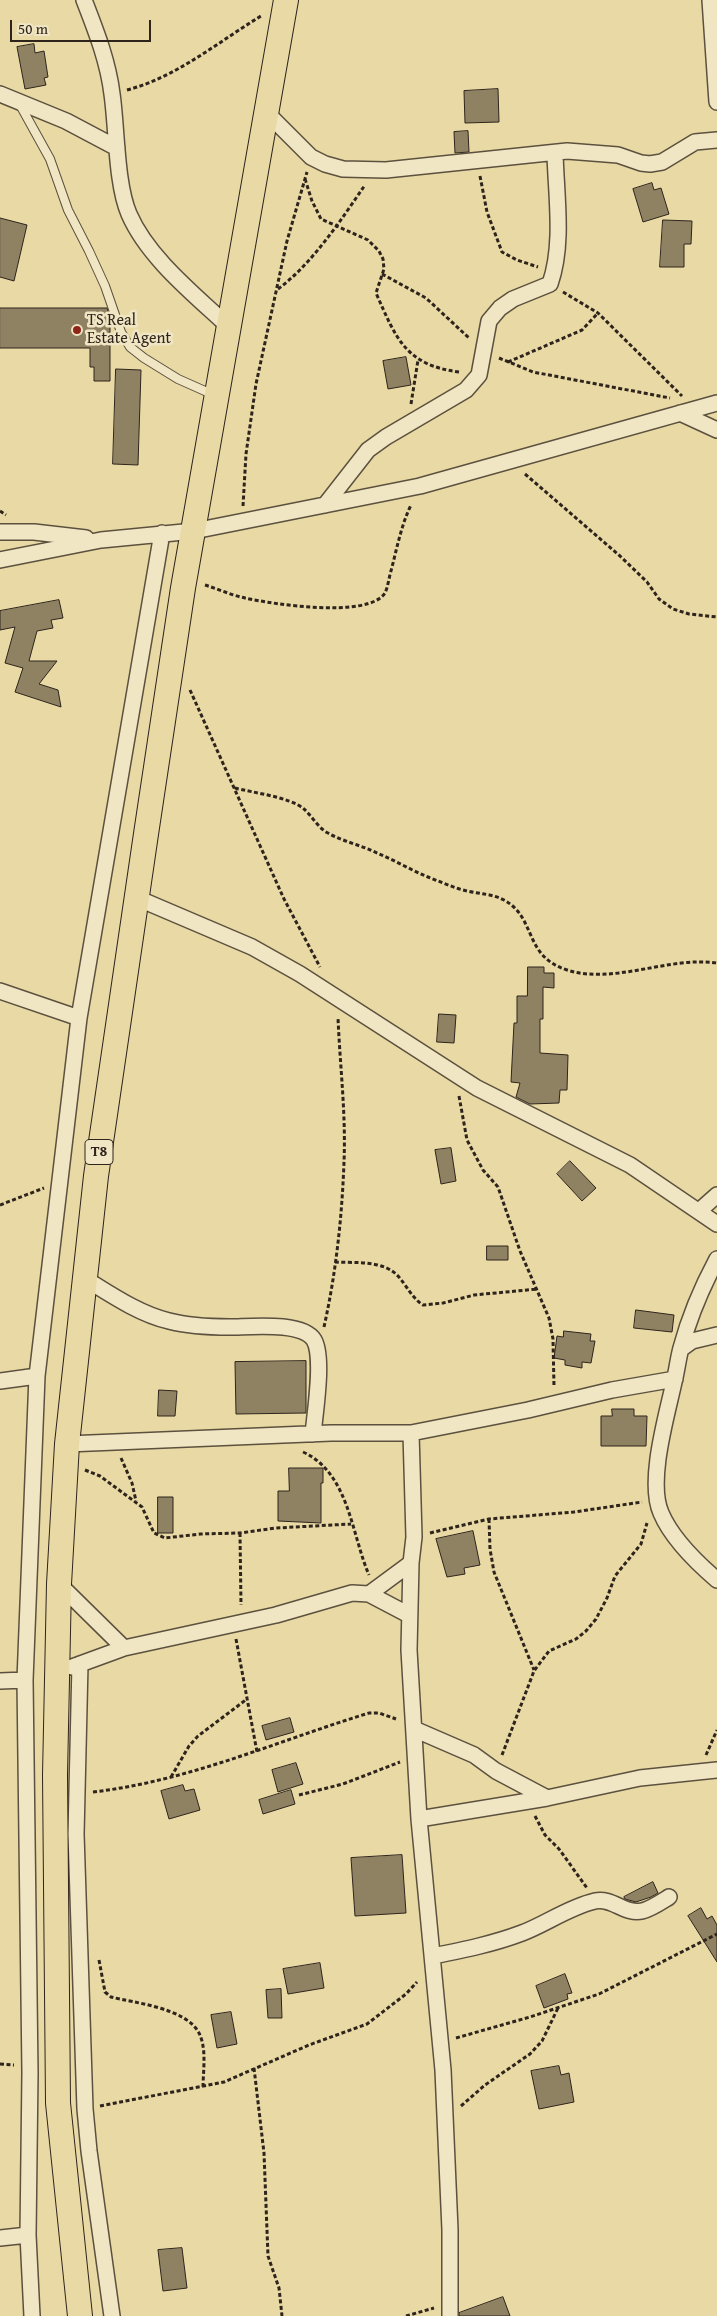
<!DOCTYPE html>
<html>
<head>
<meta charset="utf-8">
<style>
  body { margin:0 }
  #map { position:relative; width:717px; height:2316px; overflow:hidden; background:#e8d9a5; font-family:"Gentium Book Plus",serif }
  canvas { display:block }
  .scale { position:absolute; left:10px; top:20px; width:141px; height:22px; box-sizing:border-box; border:2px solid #2e241c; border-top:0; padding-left:6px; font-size:15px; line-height:18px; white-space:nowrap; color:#2e241c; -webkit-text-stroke:4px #f0e6c4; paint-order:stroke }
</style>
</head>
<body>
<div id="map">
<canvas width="717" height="2316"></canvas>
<div class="scale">50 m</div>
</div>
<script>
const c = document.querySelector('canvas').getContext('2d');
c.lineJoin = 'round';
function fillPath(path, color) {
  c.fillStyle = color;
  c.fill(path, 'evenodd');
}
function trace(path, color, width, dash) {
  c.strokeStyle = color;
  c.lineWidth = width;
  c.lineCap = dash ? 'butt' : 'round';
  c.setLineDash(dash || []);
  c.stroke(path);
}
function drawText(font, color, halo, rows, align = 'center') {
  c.font = font + ' "Gentium Book Plus",serif';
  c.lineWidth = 5;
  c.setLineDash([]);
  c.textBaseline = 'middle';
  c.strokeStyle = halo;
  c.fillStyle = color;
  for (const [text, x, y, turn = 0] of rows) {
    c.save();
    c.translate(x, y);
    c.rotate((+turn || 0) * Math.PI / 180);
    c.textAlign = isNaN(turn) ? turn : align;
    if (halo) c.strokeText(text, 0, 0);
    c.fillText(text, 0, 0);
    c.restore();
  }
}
const building = new Path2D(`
  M34,44L35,53L44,51L48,77L44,78L46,85L25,89L17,47Z
  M498,89L499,122L465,123L464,91Z
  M468,131L469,152L455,153L454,132Z
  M652,183L654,190L661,188L669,214L643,222L633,189Z
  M0,218L27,225L14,281L0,277Z
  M663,220L692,221L691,244H684V267H660Z
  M0,308H107L110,318V381H94V367H90V348H0Z
  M406,357L411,385L388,389L383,361Z
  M116,369L141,370L138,465L113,464Z
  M59,600L63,618L51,620L53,628L37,631L29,661H57L39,684L58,690L61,707L15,692L23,668L5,663L15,627L0,630V611Z
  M528,967H544V973H554V988L543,987V1019H540V1053L568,1055L567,1090H560L559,1103L530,1104L516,1097L520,1083L511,1082L514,1023H517V996H527Z
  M439,1014L456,1015L454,1043L437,1042Z
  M451,1148L456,1181L441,1184L435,1150Z
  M570,1161L596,1188L582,1201L557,1174Z
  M487,1246H508V1260H487Z
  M636,1310L674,1315L672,1332L634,1328Z
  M564,1331L591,1334L590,1341H595L591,1363L582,1362V1368L565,1365V1360L554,1358L557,1336L563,1337Z
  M306,1361V1413L236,1414L235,1362Z
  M159,1390L177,1391L175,1416H158Z
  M612,1409H634V1416H647L646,1446H601V1416H612Z
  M289,1468H323V1483H321V1523L278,1521V1491H289Z
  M158,1497H173V1533H158Z
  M473,1531L480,1565L464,1568L465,1574L447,1577L436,1539Z
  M290,1718L294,1732L266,1740L262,1726Z
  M296,1763L303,1784L278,1792L272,1770Z
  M183,1785L185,1791L194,1789L200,1810L169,1819L161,1791Z
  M291,1790L295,1804L263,1814L259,1800Z
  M402,1855L406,1913L355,1916L351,1858Z
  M653,1882L658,1893L651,1897L636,1902L625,1899L624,1897Z
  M701,1908L707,1919L712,1916L717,1925V1962L688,1916Z
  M320,1963L324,1988L288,1994L283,1969Z
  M565,1974L572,1993L567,1994L568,1999L544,2008L536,1986Z
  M281,1989L282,2018H268L266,1990Z
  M231,2012L237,2044L217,2048L211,2015Z
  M559,2066L561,2075L569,2073L574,2102L539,2109L531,2071Z
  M182,2248L187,2288L163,2291L158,2250Z
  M503,2297L510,2316H459V2313Z`);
const path = new Path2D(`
  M127,90C177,77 218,42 261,16
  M480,176L487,212L502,252L517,260L538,267
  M305,179L312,201L321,219L368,240L379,251L383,259L384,269L376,293C396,338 405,365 459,372
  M382,274L426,298L469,338
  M278,289C312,264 341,220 365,185
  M563,292L598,313L682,396
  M499,358L533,372L670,398
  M508,362L582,330L598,313
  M411,404L418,360
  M525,474L620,556L647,582L659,599L673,609L689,614L717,617
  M243,506L246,454L256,384L287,241L307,172
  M0,511L6,515
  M205,585C218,589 231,595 245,598C272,604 368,619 385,593C388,587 389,577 391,571C397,548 401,526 411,505
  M190,690L284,899L320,967
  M235,788C254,793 290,797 304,809C312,816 318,828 328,833C344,842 361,845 377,853C394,860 411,870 428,877C441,882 454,888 467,891C480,894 493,894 504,900C537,918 523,956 567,970C614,985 669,956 717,963
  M459,1096L467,1140L483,1170L498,1187L520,1251L549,1318L553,1339L554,1387
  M0,1205L44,1188
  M335,1262C355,1263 383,1260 398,1276C407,1286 412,1298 423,1305L443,1303L474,1295L538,1289
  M324,1327C336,1273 342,1217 344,1162C346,1114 340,1066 338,1018
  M303,1452C349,1473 351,1533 369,1575
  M121,1458L132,1483L136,1501
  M85,1470L100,1476L142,1507L154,1533L165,1538L200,1534L240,1533L276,1528L351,1524
  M489,1519L490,1549L494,1572L534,1670
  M240,1533L241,1605
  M430,1533L489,1519L574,1512L642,1502
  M236,1639L257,1752
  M502,1755L534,1671L549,1651L576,1639L586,1631L596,1619L607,1598L615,1576L641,1544L647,1523
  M706,1755L717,1730
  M171,1777L189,1746L198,1736L247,1699
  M93,1792C189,1781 277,1741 369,1713H379L396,1719
  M299,1795L343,1784L400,1762
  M535,1816L545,1835L559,1849L587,1888
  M99,1960L105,1992L111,1997C135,2003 186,2008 199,2033C207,2049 203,2071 203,2088
  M456,2038L530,2017L599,1994L717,1934
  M0,2064L14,2065
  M254,2068L264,2153L268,2256L279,2288L282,2316
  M100,2106L224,2082L309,2045L367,2024L406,1994L417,1982
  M461,2106L485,2085L530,2054L542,2041L558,2008
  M406,2316L434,2308`);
const service = new Path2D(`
  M19,103L50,159L68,210L89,251L105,286L121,332L130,347L144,358L178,379L214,395`);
const minor = new Path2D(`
  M84,0C96,31 108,61 112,94C117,129 116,184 129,214C148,258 195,295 229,327
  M710,0L717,102
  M0,94L66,121L117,148
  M267,113L311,157L325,164L343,169L386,170L567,151L618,155L641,163L650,164L662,162L695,142L717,140
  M680,413L717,430
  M325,505L368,450L386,437L466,390L479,375L489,321L500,308L513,299L550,284C564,244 556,195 555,153
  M0,532H34L86,538
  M0,560L101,540L194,531L420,486L717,403
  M137,898L252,947L300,974L477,1088L630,1165L717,1224
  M0,991L79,1018
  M699,1211L717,1195
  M717,1259C702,1287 689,1318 681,1348C678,1359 677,1370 674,1382C667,1415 647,1481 661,1513C672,1539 696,1562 717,1580
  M84,1278C110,1294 139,1314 169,1321C188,1326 210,1327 230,1327C249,1327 302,1321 314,1340C324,1357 315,1413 313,1434
  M681,1349L692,1341L717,1335
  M0,1381L37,1376
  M411,1433L414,1537L411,1563L409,1650L419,1819L443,2070L450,2230V2316
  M67,1444L331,1433H411L528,1410L612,1390L675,1379
  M59,1584L124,1648
  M369,1594L411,1563
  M80,1664L76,1834L85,2109L89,2151L112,2316
  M72,1667L124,1648L276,1615L352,1593L369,1594L409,1615
  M0,1681L25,1680
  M414,1729L474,1755L496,1771L547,1798
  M419,1819L547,1798L640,1778L717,1770
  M433,1956C463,1950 493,1944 522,1933C546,1924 569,1907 595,1901C612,1897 625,1915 642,1911C651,1909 661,1902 669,1897
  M0,2238L28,2235
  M32,2316L28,2235L30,2073L25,1680L37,1376L79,1018L162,533`);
const primary = new Path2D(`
  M80,2316L58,2103L55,1775L59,1584L67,1444L96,1176L146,834L183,588L286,0`);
const markers = [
  [77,330,5,"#8f2418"]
];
const shields = [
  [99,1152,28]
];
const shieldNames = [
  ["T8",99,1152]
];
const poiNames = [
  ["TS Real",87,321],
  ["Estate Agent",87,339]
];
fillPath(building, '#8f8263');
trace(building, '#2e241c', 1);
trace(service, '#5c513e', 10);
trace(minor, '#5c513e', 18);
trace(primary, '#2e241c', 26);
trace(path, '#2e241c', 3, [4, 2.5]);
trace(service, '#f0e6c4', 8);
trace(minor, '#f0e6c4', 15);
trace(primary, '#e8d9a5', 24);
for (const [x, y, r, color] of markers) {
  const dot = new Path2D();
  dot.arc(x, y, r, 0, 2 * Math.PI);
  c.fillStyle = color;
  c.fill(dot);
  trace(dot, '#f0e6c4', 2);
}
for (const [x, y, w] of shields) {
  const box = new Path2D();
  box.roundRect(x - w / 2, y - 12.5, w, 25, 4);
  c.fillStyle = '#f0e6c4';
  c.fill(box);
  trace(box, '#2e241c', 1);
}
drawText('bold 15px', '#2e241c', null, shieldNames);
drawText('16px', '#2e241c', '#f0e6c4', poiNames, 'left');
</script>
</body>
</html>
